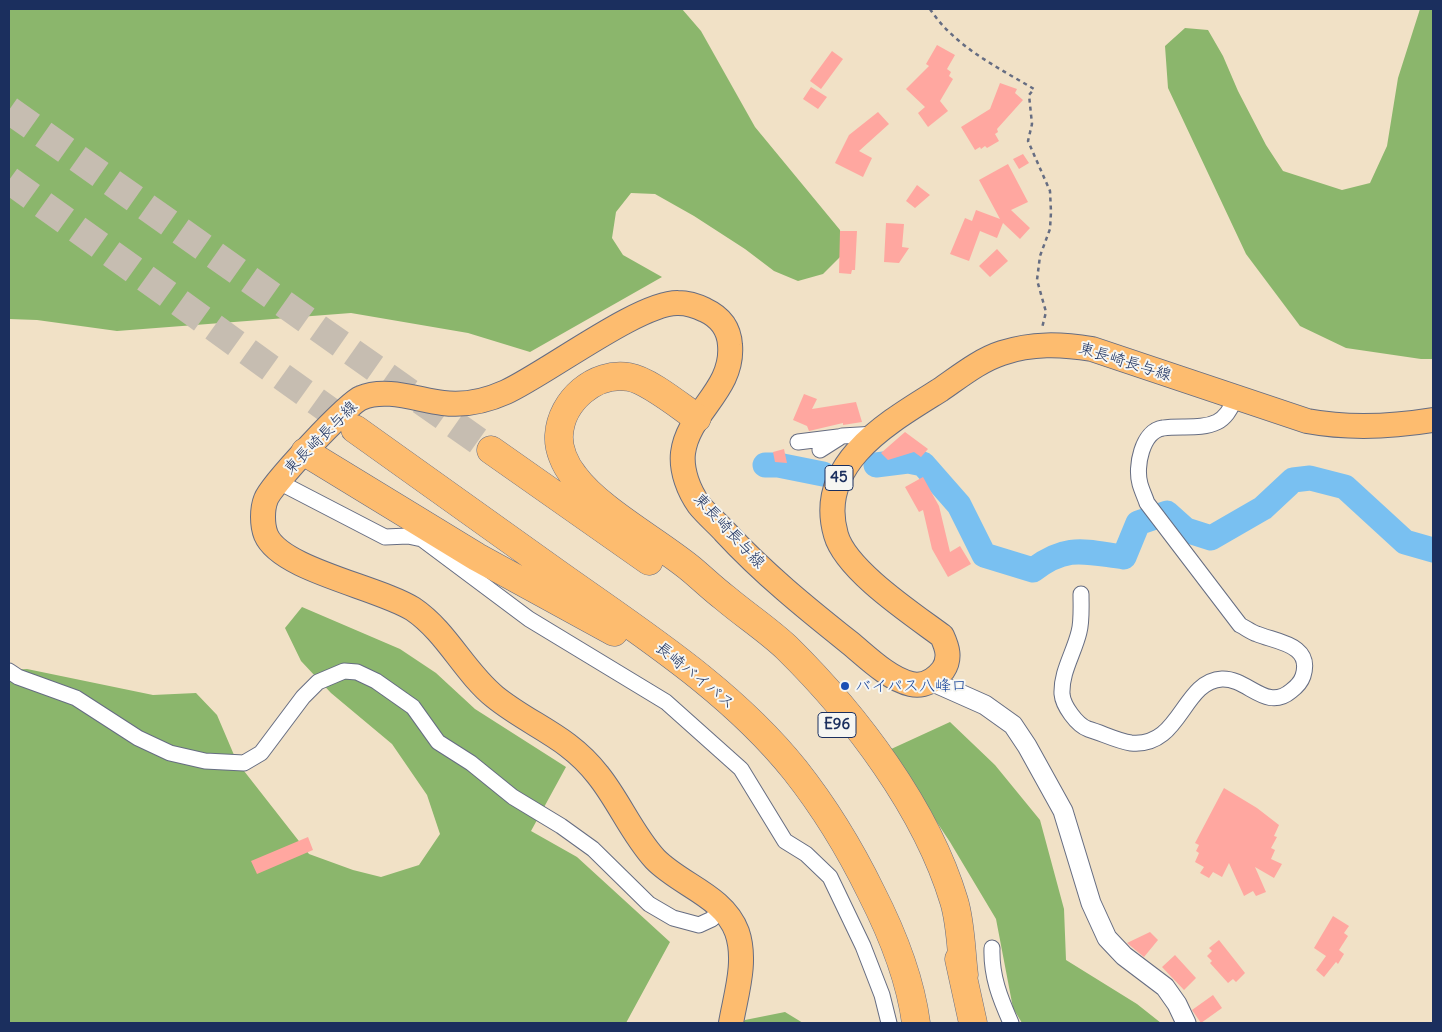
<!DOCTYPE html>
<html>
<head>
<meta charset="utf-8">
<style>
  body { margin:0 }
  #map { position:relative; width:1442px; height:1032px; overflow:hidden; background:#f1e1c6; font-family:Delius,sans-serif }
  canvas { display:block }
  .frame { position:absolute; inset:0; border:10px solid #1b2f5e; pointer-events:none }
</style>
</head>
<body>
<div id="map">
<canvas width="1442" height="1032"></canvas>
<div class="frame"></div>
</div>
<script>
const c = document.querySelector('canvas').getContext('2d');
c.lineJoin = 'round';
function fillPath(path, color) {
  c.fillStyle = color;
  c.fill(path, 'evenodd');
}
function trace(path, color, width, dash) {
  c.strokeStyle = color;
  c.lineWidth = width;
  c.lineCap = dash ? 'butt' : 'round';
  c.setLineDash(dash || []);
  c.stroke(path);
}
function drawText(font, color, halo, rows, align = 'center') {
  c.font = font + ' Delius,"Klee One",sans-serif';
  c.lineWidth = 4;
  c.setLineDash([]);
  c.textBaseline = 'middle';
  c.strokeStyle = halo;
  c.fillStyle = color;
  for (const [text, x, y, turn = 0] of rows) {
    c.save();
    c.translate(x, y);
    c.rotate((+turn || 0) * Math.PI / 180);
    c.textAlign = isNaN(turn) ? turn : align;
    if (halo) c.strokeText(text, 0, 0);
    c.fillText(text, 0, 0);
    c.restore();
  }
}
const forest = new Path2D(`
  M9,9H682L701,31L755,127L840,230L843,254L823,274L798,281L774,271L745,249L694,216L655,194L631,193L616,212L612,238L623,255L662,277L530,352L468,333L351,313L117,331L37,320L9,319Z
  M1420,9H1433V359H1421L1346,348L1300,326L1246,254L1168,88L1165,46L1185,28L1208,30L1223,56L1238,91L1266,145L1283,171L1342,190L1370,183L1387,146L1398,78Z
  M302,607L400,649L436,673L475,709L566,767L531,831L577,857L670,942L626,1023H9V670L27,669L153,695L196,693L217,715L237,762L309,854L353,870L381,877L419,865L440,834L427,795L392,744L331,693L301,661L285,628Z
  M950,722L995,765L1040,820L1064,909L1066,960L1137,1004L1161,1023H1022L1013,1008L996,919L950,842L889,750Z
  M785,1012L803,1023H743L745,1020Z`);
const river = new Path2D(`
  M765,465H778L823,474
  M876,465L908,461L923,464L959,505L984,555L1033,570C1067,544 1085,552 1124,557L1138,523L1167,513L1186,530L1211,538L1263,508L1293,480L1310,478L1345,487L1405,542L1433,550`);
const building = new Path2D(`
  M937,45L955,55L947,69L951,72L949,76L953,79L940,101L948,111L928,127L918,113L925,107L906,89L929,66L926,64Z
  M832,51L843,59L821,89L810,81Z
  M1000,83L1017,89L1015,93L1023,100L997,129L998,132L995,134L999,141L987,148L985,146L981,149L980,147L975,150L961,127L990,109Z
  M811,87L827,97L818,109L803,99Z
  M878,112L889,124L859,151L872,158L863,177L835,163L849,135Z
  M1023,154L1029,163L1019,169L1013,159Z
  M1008,164L1028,202L1011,210L1030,228L1020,239L1003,223L997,238L980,231L969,261L950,254L965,218L972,221L976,210L1000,219L979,180Z
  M917,185L930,195L915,208L906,201Z
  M886,223L904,224L902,247L909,248L899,263L884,262Z
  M840,231H857L855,270H852L851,274L839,273Z
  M997,249L1008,261L990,277L979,266Z
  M804,394L817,399L812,409L856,402L862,422L843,425V423L809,431L807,426L793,420Z
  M905,432L928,449L921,457L914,452L888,460L881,453Z
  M784,449L787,463L775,462L773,452Z
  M923,477L939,506L950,552L960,546L971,564L948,577L932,549L923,510L919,512L905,487Z
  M1224,788L1257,808L1279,825L1274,836L1277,837L1271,848L1275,850L1271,859L1282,864L1274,878L1255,867L1266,892L1256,896L1253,891L1244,896L1229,863L1222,877L1213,872L1209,878L1200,873L1204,867L1195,862L1199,853L1196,851L1199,845L1195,843Z
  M308,837L313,850L257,874L251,861Z
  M1333,916L1349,926L1344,933L1348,936L1339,950L1344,954L1338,964L1336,962L1324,977L1316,970L1326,956L1314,948Z
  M1150,932L1158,940L1144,957L1127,943Z
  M1219,940L1245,973L1236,982L1233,979L1228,983L1210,963L1212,961L1207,956L1212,951L1209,948Z
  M1175,955L1196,978L1184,990L1162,967Z
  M1213,995L1222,1008L1201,1023L1192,1010Z`);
const motorwayTunnel = new Path2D(`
  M9,110L491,450
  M9,180L355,429`);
const path = new Path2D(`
  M930,9C954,46 997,67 1034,89L1029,95L1032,124L1028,141L1050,191L1051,212L1050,229L1040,256L1037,280L1046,312L1042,328`);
const minor = new Path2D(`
  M798,442L838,437
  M820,450L842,436L876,434
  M277,481L385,537L408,536L422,539L529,619L666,702L741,769L785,841L806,854L830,877L863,946L882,995L889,1023
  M1081,594C1081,606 1082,621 1079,632C1074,653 1061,672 1062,694C1063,706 1077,725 1088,729C1102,733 1117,741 1131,743C1181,748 1182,681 1222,679C1248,678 1266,712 1291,691C1295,688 1301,682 1303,676C1313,644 1276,642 1257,634C1251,632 1246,628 1240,625L1147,503C1145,497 1142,491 1140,484C1135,467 1142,431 1163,428C1180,425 1201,430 1217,422C1227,417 1231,407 1236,398
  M9,671L18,677L76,698L138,738L170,753L205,761L244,763L261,753L303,697L318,682L344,671L357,672L376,681L413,707L438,742L471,763L513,797L561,826L593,849L649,904L673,918L699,925L712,919L721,907
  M992,948C991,976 1000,998 1011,1023`);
const tertiary = new Path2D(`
  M931,681L985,705L1013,725L1027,746L1063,811L1091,903L1107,938L1124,956L1165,987L1177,1004L1186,1023`);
const primary = new Path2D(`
  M731,1023C736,994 747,961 737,932C724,896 680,885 655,859C632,834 619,801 598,775C568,736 531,726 495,697C464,672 447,632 413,609C378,587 281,570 266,535C262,525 262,509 266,499C271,485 348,403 361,398C386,387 418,400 443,403C466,406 486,401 506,392C547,373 640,302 678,303C688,303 697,306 705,310C720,317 729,328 730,345C734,390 688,412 683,453C681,471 689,491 699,505C707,515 717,523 725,532C763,573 806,608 850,643C867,657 889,679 911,684C924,687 935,680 943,670C951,658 947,647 942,636C911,613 846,570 836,535C815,463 889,422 940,390C959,377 980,360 1002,353C1032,343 1061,344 1092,349L1307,421C1350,429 1390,427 1433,420`);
const motorway = new Path2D(`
  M697,418C681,407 648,380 629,377C595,371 561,401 559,435C558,449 565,465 574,476C599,510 657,541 691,569C703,579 713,589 725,598C745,615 768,630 787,648C855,715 926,808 954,901C961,924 961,951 964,975
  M355,429C423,477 490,526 558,574C641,633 731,690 795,770C825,808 850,849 871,892C892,933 910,977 916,1023
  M491,450L649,561
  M305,452L477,557L614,632
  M959,959L973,1023`);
const markers = [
  [845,686,5,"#1a4fb4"]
];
const shields = [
  [839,478,28],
  [837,725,38]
];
const shieldNames = [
  ["45",839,478],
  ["E96",837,725]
];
const streetNames = [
  ["東長崎長与線",1125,362,17],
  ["東長崎長与線",321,438,-45],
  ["東長崎長与線",729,531,47],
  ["長崎バイパス",695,676,39]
];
const transitNames = [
  ["バイパス八峰口",855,686]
];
fillPath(forest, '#8bb66c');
trace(river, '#79c0f1', 25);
fillPath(building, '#ffa7a0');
trace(motorwayTunnel, '#c6bdb1', 28, [28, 14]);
trace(minor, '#666d82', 17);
trace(tertiary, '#666d82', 21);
trace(primary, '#666d82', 26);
trace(motorway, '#666d82', 29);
trace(path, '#666d82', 2.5, [4, 4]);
trace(minor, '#fff', 15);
trace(tertiary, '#fff', 19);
trace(primary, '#fdbc6f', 24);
trace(motorway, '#fdbc6f', 28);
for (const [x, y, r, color] of markers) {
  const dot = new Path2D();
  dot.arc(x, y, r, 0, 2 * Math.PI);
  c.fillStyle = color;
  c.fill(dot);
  trace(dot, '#f6f6f2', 2);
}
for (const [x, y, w] of shields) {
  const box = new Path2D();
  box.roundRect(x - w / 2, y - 12.5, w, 25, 4);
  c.fillStyle = '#f6f6f2';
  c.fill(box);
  trace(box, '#1b2f5e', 1);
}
drawText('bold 15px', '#1b2f5e', null, shieldNames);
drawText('16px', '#1b2f5e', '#f6f6f2', streetNames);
drawText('16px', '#164399', '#f6f6f2', transitNames, 'left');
</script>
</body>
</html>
